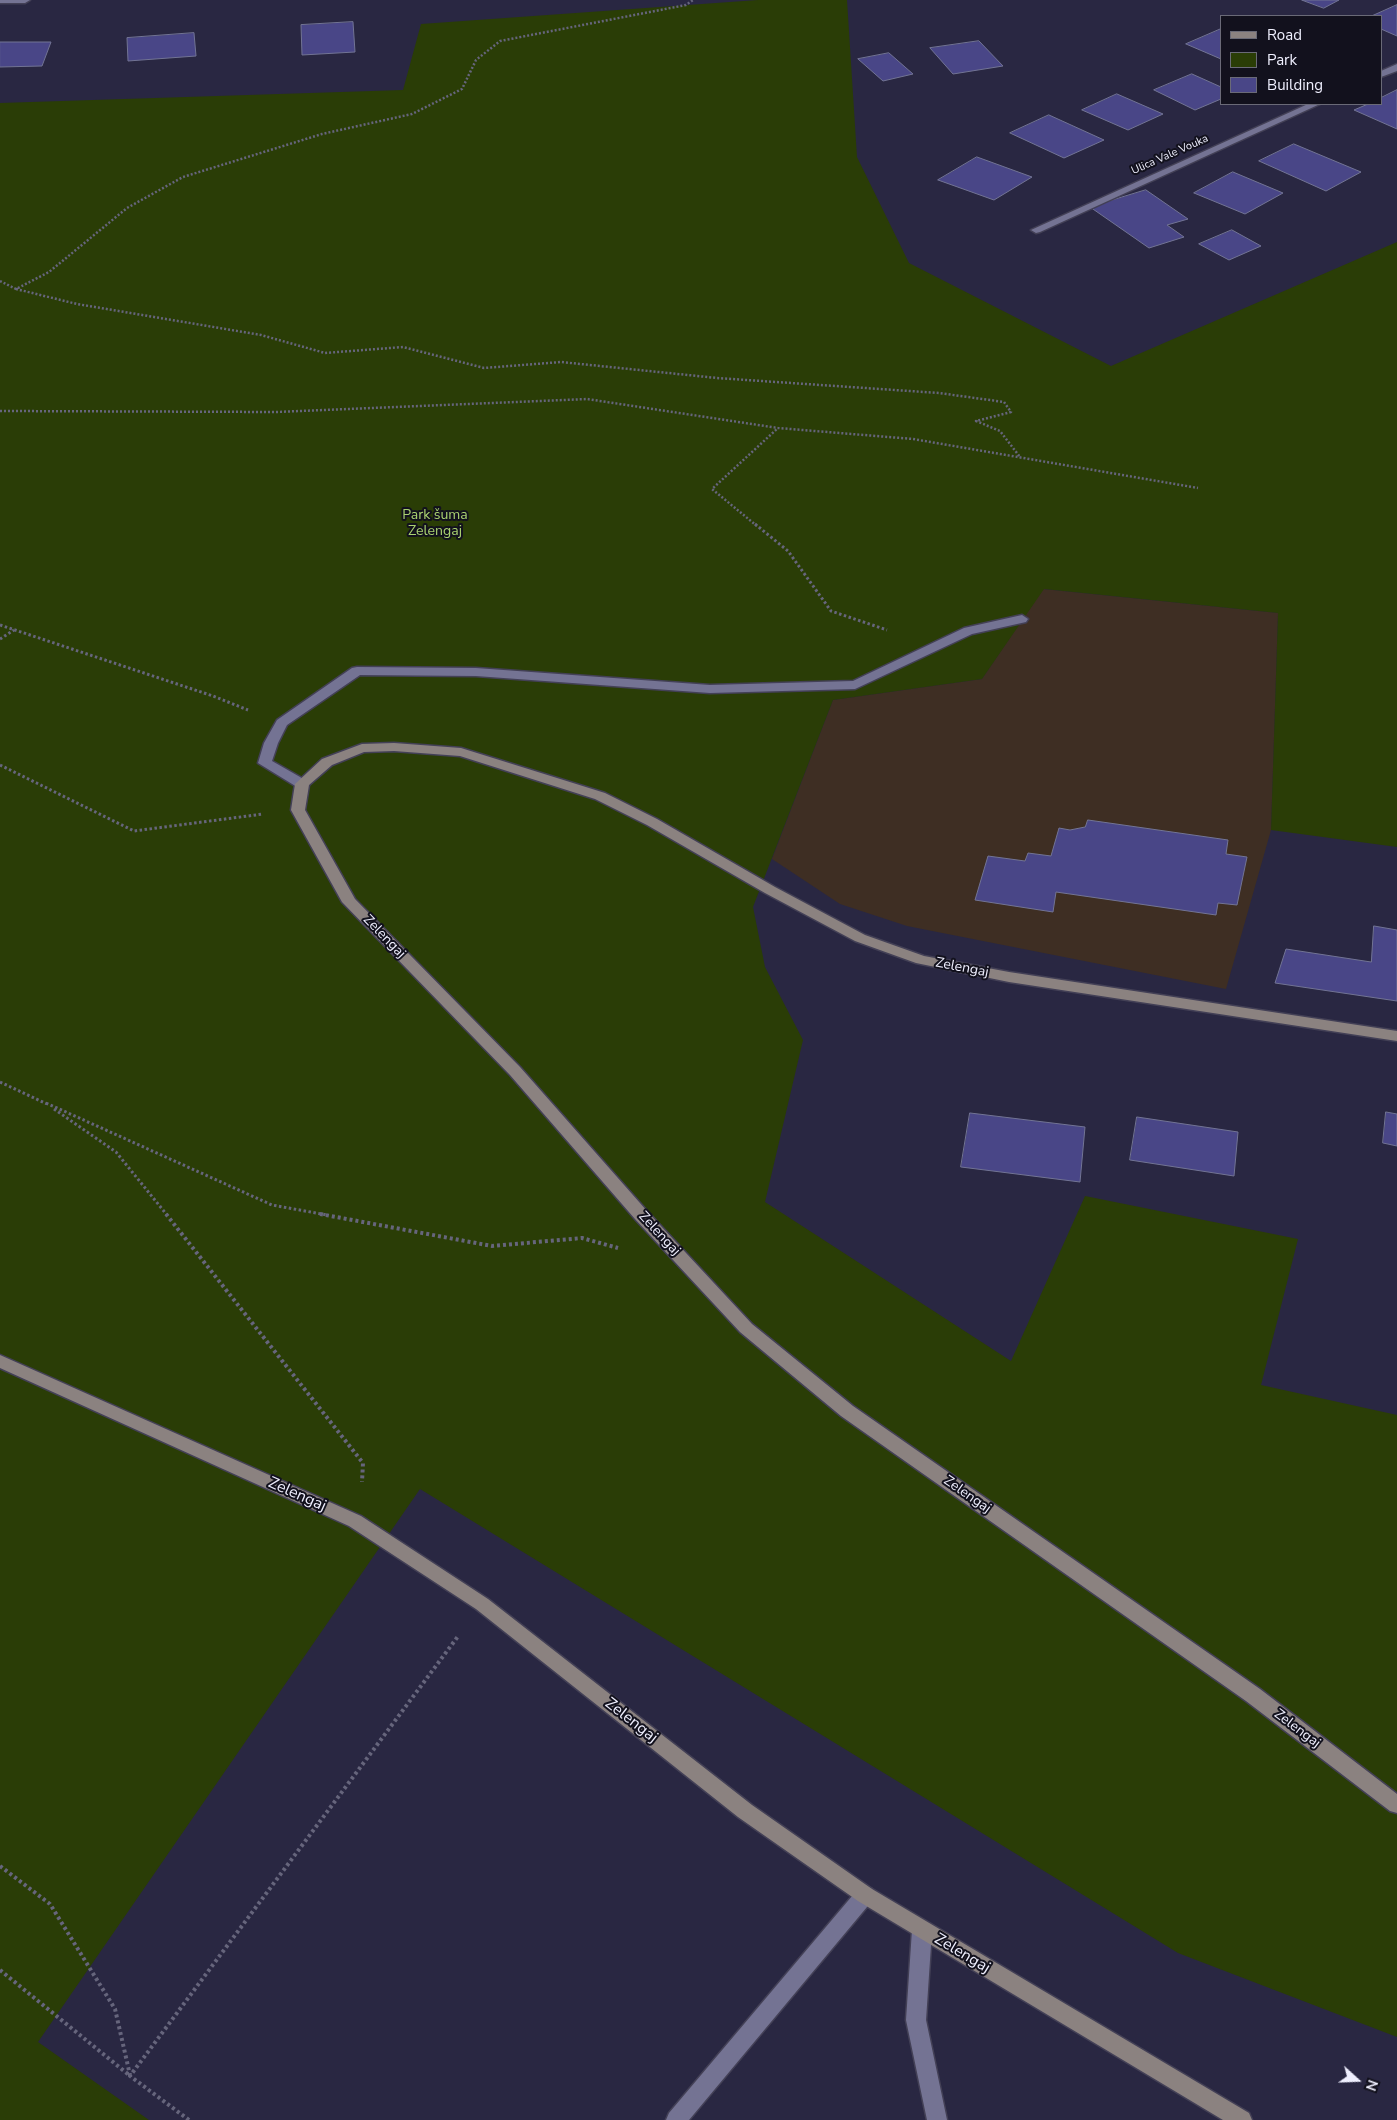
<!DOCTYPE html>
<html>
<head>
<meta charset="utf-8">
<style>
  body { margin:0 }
  #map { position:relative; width:1397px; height:2120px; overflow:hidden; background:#292742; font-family:"Nunito Sans",sans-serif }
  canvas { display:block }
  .legend { position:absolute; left:1220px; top:15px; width:162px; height:90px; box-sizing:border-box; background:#12111d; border:1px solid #6a6a77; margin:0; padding:6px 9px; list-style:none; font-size:15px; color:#efeffe }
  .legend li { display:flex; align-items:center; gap:10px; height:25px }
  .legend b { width:25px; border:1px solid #6a6a77 }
  .north { position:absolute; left:1332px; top:2055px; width:50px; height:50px; -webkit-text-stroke:4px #12111d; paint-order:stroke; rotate:110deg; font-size:14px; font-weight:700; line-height:20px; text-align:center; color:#efeffe }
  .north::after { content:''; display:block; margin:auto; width:18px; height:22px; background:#efeffe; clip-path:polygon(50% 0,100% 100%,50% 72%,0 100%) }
</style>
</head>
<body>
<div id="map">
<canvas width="1397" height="2120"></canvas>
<ul class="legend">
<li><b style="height:6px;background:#8b8280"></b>Road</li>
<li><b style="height:14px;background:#2a3d06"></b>Park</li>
<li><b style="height:14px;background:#494687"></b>Building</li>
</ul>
<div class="north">N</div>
</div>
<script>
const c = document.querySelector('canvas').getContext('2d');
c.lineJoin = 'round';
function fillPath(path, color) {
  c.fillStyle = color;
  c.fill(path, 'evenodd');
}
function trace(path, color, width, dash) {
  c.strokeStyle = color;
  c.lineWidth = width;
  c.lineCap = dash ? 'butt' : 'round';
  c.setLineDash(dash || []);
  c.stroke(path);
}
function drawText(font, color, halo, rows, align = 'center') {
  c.font = font + ' "Nunito Sans",sans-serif';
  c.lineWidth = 4;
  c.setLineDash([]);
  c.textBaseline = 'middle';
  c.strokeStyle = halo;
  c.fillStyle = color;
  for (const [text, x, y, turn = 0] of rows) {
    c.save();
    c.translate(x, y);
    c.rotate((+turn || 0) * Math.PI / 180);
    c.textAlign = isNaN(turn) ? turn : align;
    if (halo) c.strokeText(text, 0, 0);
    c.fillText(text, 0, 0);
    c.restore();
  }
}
const medical = new Path2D(`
  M1043,589L1278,613L1271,830L1226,989L907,926L840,904L772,859L833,700L982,679Z`);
const green = new Path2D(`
  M758,0H847L857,157L909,263L1111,366L1397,242V847L1271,830L1278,613L1044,589L982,679L833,700L753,907L765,967L803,1040L765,1202L1011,1361L1085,1196L1298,1239L1261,1385L1397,1415V2037L1178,1953L420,1489L38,2042L149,2120H0V103L403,90L421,24Z`);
const building = new Path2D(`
  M1302,0H1339L1324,8Z
  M1397,5V36L1381,29V16H1372Z
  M353,22L355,52L302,55L301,25Z
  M1221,29V59L1186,44Z
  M194,33L196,56L128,61L127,38Z
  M979,41L1003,66L953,74L930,48Z
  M0,42H51L42,66L0,67Z
  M889,53L913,74L883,81L858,59Z
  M1192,74L1221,87V99L1195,110L1154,90Z
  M1397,90V129L1354,110L1368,104H1381V98Z
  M1117,94L1163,114L1128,130L1082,110Z
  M1049,115L1104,140L1064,158L1010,133Z
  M1294,144L1361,172L1326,191L1259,161Z
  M977,157L1032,177L994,200L938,180Z
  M1233,172L1283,193L1245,214L1194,193Z
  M1146,190L1188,219L1167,225L1184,237L1149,248L1090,207Z
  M1232,230L1261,246L1229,260L1199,244Z
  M1088,820L1228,840L1226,854L1247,857L1237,905L1218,903L1216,915L1056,892L1053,912L975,900L988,856L1025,861L1028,853L1051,856L1059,828L1070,830L1085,827Z
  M1374,926L1397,930V1001L1275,983L1286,949L1371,962Z
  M1386,1112L1397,1114V1146L1383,1143Z
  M970,1113L1085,1127L1080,1182L961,1167Z
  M1137,1117L1238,1132L1234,1176L1130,1160Z`);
const pathFar2 = new Path2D(`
  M0,281L16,289L49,272L127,208L183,177L322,134L412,114L462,89L476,60L500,41L686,5L693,0
  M16,289L77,304L261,335L325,353L403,347L484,368L561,362L717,378L939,393L1004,402L1011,412L976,421L1000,431L1020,457
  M0,411L277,412L587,399L778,428L913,439L1198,488
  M757,526L712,489L778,428`);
const pathFar1 = new Path2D(`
  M755,524L788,551L831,611L887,630
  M0,625L213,696L248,710
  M0,639L14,630
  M0,765L134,831L263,814
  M0,1082L47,1104
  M46,1103L272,1205L327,1215
  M54,1109L116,1152L167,1215`);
const path = new Path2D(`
  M166,1214L363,1463L362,1482
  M320,1214L492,1246L582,1238L618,1248
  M0,1866L50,1904L115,2009L130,2075
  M0,1970L129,2075
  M189,2120L130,2076L459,1635`);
const lane = new Path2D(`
  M1022,615L1028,619L1026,622L972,634L855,689L710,693L476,676L360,675L287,725L278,743L272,761L307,781L309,784L307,787H297L258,763L264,743L277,720L352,668L357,667L476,668L710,685L853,681L964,628Z
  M865,1886L872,1889L875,1895L872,1901L689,2120H666L669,2113L858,1889Z
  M922,1921L929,1924L932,1930L926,2020L947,2120H927L906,2020L912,1930L915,1924Z`);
const street = new Path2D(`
  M0,0H30L25,3H0Z
  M1397,64V71L1381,77V71Z
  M1308,104H1320L1040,232L1036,233L1031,230Z`);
const secondary = new Path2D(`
  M394,743L461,748L605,793L657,819L775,887L865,935L924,956L1009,972L1397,1031V1041L1009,982L916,963L855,941L765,893L647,825L595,799L460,756L394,751L364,752L332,765L309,785L305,810L355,899L520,1067L647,1211L752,1324L853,1406L1260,1689L1397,1794V1813L1390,1811L1246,1701L841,1416L740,1332L635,1219L510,1075L342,902L291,810L295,784L322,759L362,744Z
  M0,1355L361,1516L488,1599L752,1805L872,1889L1249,2113L1252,2120H1223L858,1901L738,1817L476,1609L349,1526L0,1368Z`);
const farStreetnames = [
  ["Ulica Vale Vouka",1170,155,-24]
];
const parkNames = [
  ["Park šuma",435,516],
  ["Zelengaj",435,532]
];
const streetNames = [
  ["Zelengaj",384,937,46],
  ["Zelengaj",962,968,11],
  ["Zelengaj",659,1234,47],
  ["Zelengaj",967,1495,35],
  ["Zelengaj",1297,1729,37]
];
const nearStreetnames = [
  ["Zelengaj",297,1495,24],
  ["Zelengaj",631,1721,38],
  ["Zelengaj",962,1954,31]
];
fillPath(medical, '#3e2e23');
fillPath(green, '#2a3d06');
fillPath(building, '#494687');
trace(building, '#727494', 1);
trace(lane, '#434056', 3);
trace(street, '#434056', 3);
trace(secondary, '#434056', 3);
trace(pathFar2, '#66657c', 2.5, [2, 2]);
trace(pathFar1, '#66657c', 3, [2.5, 2.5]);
trace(path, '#66657c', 4, [3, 3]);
fillPath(lane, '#747393');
fillPath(street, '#747393');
fillPath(secondary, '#8b8280');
drawText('11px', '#efeffe', '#12111d', farStreetnames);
drawText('14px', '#aad270', '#12111d', parkNames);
drawText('14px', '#efeffe', '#12111d', streetNames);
drawText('16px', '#efeffe', '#12111d', nearStreetnames);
</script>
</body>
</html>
